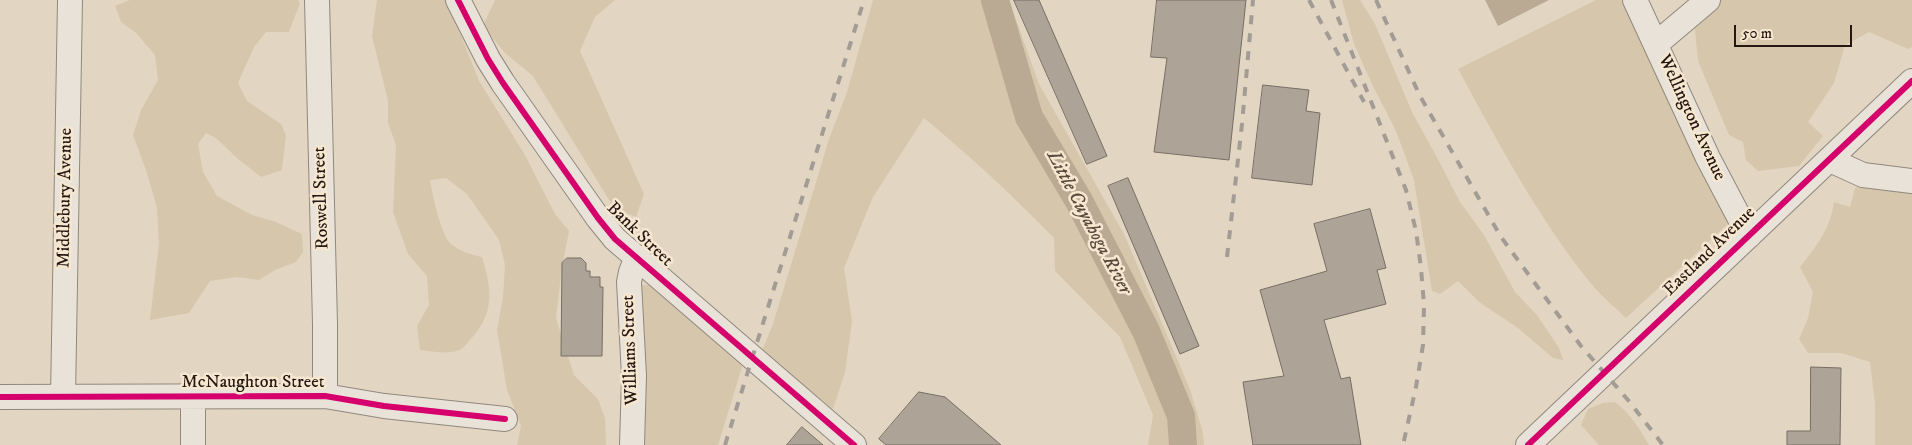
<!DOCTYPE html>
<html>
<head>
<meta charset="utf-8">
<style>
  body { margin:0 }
  #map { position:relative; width:1912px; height:445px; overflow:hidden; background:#e2d6c3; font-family:"IM FELL DW Pica",serif }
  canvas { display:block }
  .scale { position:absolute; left:1734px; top:25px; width:118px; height:22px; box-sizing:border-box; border:2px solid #241610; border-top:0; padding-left:6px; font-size:15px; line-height:18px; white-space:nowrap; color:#241610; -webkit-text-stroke:4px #f5e7d0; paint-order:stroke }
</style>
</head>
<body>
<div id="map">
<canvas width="1912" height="445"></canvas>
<div class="scale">50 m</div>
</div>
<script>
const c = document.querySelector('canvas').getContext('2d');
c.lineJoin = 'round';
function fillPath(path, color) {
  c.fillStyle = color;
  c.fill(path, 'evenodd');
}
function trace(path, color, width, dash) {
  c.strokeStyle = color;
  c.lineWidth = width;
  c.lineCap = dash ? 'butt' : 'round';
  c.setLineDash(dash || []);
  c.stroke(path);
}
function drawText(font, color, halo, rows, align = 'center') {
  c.font = font + ' "IM FELL DW Pica",serif';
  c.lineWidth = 5;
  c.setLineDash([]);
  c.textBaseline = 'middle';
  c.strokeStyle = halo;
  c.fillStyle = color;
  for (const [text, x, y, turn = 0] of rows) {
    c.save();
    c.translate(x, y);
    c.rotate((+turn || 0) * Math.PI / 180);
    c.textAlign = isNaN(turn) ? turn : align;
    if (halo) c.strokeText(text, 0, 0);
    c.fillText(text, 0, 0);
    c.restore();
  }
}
const green = new Path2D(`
  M130,0H298L300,3L289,32H266L254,47L238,83L247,101L281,124L286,135L282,170L261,177L237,158L216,138L206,133L198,144L203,172L217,196L252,215L276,222L302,234L303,252L296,262L275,270L259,280L237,277L210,281L189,313L150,320L159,243L157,208L147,173L133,135L141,110L158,80L155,55L136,33L121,22L115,6Z
  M377,0H447L479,81L525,155L555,214L569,231L562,267L556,318L574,375L598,399L605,418L606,445H517L521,426L507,390L497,330L503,297L505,265L499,240L467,194L446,178L430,180C432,193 441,235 450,243C458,251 472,255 482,257C492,290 495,313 470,340C467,343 463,349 459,350C447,355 432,351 420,350L417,326L429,305L427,276L408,254L393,212L396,145L388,123V101L372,36Z
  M495,0H615L595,17L580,51L644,194L636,217L614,208L533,76L505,53L483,26Z
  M873,0H1009L1039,84L1124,234L1190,389L1203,433L1204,445H1148L1153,415L1120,337L1055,271L1054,238C1013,196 970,156 924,118L873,197L844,268L852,321L845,372L833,409L762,351L773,324L829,139L847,92Z
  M1342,0H1360L1375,24L1412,112L1440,163L1460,202L1484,235L1515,292L1537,315L1559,348L1563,360L1553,358L1518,328L1479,302L1458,281L1440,294L1432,291L1414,180L1396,131L1371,82L1354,44Z
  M1596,0H1622L1729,223L1626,318C1615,307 1603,298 1593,286C1539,220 1499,144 1458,69Z
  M1692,0H1912V47L1908,49L1869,32L1845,45L1834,83L1808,122L1823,136L1799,166L1758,171L1746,160L1743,142L1729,135L1698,61Z
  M1861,185L1912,189V445H1875V404L1870,362L1841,353H1808L1799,339L1808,318L1813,292L1800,267C1817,246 1830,229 1834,202L1850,207L1855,188Z
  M640,285H650L681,307L743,364L718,445H637Z
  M1615,402C1631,414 1639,428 1649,445H1599L1581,425L1588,409L1603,403Z`);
const water = new Path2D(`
  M1485,0H1549L1498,26Z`);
const river = new Path2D(`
  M995,0L1029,117L1079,201L1146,331L1181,416L1183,445`);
const building = new Path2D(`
  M1014,0H1039L1107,156L1087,164Z
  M1157,0H1246L1229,160L1154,152L1167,58L1151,57Z
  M1263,85L1309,90L1306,111L1320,113L1312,185L1252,178Z
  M1128,178L1199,346L1180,354L1108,186Z
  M1370,209L1386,268L1377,270L1386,304L1324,320L1341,379L1350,377L1361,445H1253L1243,382L1284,376L1260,290L1327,271L1314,224Z
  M567,258H581L586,263V271H590V277H600V287H603L602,356H561L562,263Z
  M1811,367L1841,368L1840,445H1787V431H1810Z
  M919,392L945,397L1001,445H886L879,439Z
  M802,427L823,445H787Z`);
const minor = new Path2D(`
  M317,0L325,324V396
  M458,0L488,59L503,83L598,218L615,239L854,445
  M1635,0L1708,158L1749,236
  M1656,44L1708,0
  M1830,160L1863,175L1912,181
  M0,397L325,396L384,406L505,419
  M63,397L70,0
  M193,445V398
  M632,445L634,376L629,282L631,272L637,257
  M1528,445L1912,81`);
const rail = new Path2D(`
  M1309,0L1364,102
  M1331,0L1406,190L1416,231L1421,268L1424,305L1423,345L1416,387L1403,445
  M1376,0L1420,96L1501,237L1581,346L1628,400L1663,445
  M1227,257L1242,124L1253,0
  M725,445L864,0`);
const cycleway = new Path2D(`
  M458,0L488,59L503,83L598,218L615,239L854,445
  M0,397L325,396L384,406L505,419
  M1528,445L1912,81`);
const streetNames = [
  ["Wellington Avenue",1691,118,65],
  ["Middlebury Avenue",66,198,-89],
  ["Roswell Street",322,198,-92],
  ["Bank Street",639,235,44],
  ["Eastland Avenue",1710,252,-44],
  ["Williams Street",631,350,-92],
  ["McNaughton Street",253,383]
];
const waterNames = [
  ["Little Cuyahoga River",1088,223,62]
];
fillPath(green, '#d6c6ac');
fillPath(water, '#bbaa93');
trace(river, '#bbaa93', 28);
fillPath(building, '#ada497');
trace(building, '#766e64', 1);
trace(minor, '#91887d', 26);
trace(minor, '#e8e2d8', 24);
trace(rail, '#a29c95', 4, [9, 9]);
trace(cycleway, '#d6006c', 6);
drawText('18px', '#241610', '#f5e7d0', streetNames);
drawText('italic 19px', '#5a4a3c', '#f5e7d0', waterNames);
</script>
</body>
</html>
